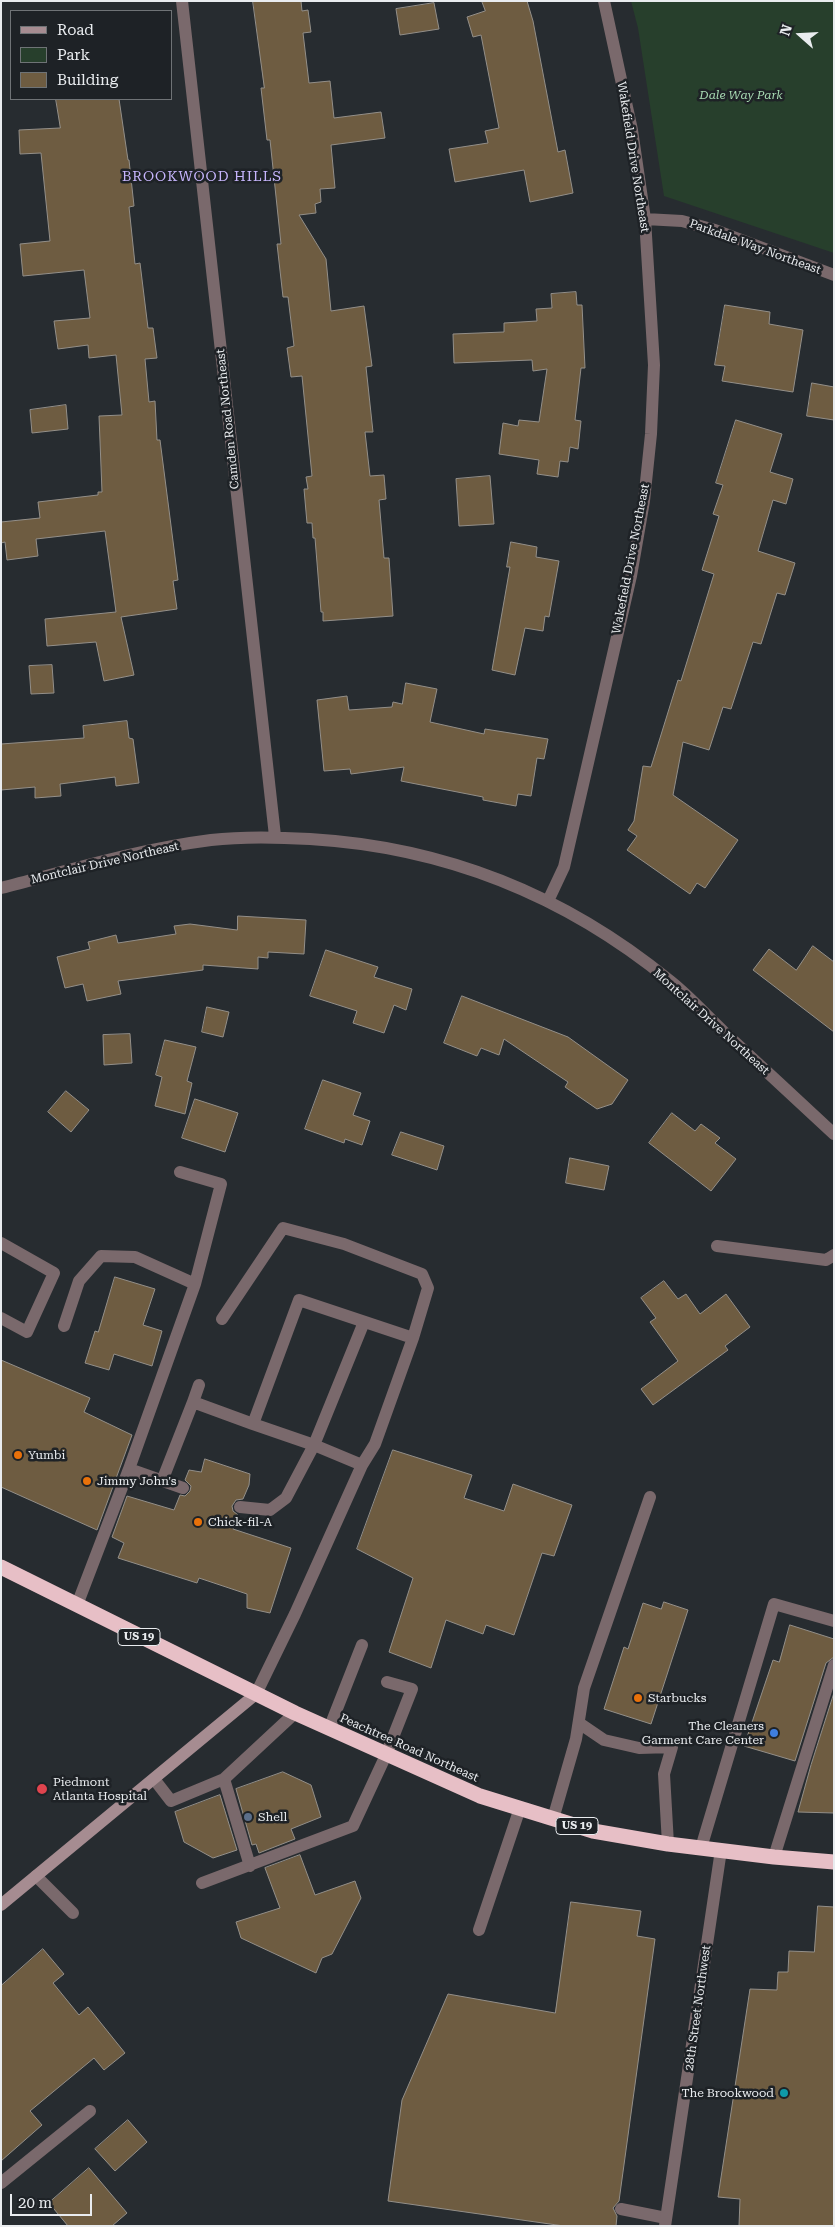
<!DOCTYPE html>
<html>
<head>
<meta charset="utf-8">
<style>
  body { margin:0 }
  #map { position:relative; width:835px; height:2227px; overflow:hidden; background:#272c30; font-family:"Roboto Serif",serif }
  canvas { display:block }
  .frame { position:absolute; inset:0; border:2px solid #e9ecef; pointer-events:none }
  .legend { position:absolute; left:10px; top:10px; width:162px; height:90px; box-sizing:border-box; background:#1e2226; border:1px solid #6f7376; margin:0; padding:6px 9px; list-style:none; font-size:15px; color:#e9ecef }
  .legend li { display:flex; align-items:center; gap:10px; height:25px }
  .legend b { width:25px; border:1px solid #6f7376 }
  .north { position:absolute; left:775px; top:10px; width:50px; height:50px; -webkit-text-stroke:4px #1e2226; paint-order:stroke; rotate:289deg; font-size:14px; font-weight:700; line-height:20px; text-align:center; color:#e9ecef }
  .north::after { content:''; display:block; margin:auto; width:18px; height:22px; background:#e9ecef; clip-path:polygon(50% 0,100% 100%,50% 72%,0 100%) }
  .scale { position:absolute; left:10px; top:2194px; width:82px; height:22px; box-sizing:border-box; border:2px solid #e9ecef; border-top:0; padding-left:6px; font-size:15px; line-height:18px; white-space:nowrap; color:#e9ecef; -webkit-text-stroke:4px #1e2226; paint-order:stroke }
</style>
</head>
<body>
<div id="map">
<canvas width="835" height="2227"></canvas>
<div class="frame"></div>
<ul class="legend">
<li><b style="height:6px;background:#a68c91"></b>Road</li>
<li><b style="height:14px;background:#273f2c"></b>Park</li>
<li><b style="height:14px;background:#6e5c41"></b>Building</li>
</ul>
<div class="north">N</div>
<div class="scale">20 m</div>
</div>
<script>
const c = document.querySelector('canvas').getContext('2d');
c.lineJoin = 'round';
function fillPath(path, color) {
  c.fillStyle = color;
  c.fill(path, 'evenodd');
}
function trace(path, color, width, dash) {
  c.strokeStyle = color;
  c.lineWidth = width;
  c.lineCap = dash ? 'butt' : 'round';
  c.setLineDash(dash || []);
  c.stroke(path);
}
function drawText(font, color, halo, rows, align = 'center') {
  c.font = font + ' "Roboto Serif",serif';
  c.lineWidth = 5;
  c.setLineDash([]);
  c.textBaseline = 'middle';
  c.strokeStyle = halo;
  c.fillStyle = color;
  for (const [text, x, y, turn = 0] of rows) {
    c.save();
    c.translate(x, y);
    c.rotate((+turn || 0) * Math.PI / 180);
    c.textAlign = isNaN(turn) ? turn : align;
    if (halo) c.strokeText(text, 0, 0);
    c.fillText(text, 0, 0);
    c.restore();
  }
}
const green = new Path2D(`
  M631,1H834V253L664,196L638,28Z`);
const building = new Path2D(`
  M253,1H301L302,11L308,10L311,32L303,33L309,83L330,81L334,118L381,112L385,138L331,145L335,188L320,189L321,202L315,204L316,213L299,215L326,259L331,311L364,306L372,366L366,367L373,432H365L370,476L384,475L386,499L379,500L384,558H389L393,616L323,621V612H321L315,538H313L312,523H307L304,489H308L306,477L312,476L302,376L291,377L287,348L294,346L288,297H283L277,244H281L270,140H267L261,88H264Z
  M482,1H527L533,21L558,152L565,150L573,193L530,202L524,170L455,182L449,149L488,143L485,131L499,128L481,35L473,37L467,17L485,11Z
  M434,3L439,29L400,35L396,9Z
  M56,99H119L128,160H129L134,206L129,207L135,264L140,263L148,328H153L157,358L145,359L149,402L155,401L157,440H160L178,580L173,581L177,609L121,617L134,675L104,681L96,642L47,646L45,619L116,612L105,531L36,539L38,556L7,560L5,542L1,543V522L40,518L38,502L98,495V492H102L99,416L122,415L116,355L89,358L88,345L58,349L54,321L90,318L84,270L23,276L20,244L50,241L41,153L20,154L19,130L60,128Z
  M576,292L577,305H582L585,368H581L575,420L581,421L578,449L570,447L568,462L560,461L558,477L537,474L539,460L499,454L503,423L518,426L519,420L539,422L547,369L533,371L532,360L454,363L453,334L504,332V323L537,321L536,309L552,308L551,294Z
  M725,305L770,312L769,324L803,330L793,392L722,381L725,366L715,365Z
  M812,383L834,387V420L807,416Z
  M66,405L68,429L32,433L30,410Z
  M736,420L782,434L770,472L793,479L786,504L773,500L758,551L795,563L785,595L777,593L761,644L753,642L731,709L723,707L709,750L683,742L673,795L738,840L705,888L697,883L690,894L627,850L637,836L628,830L634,821L643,766L651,767L678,680L681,681L714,574L702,570L719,516L713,514L723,485L716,483Z
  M490,476L494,524L459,526L456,479Z
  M511,542L537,547L536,557L559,561L549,617L545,616L543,631L525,628L515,675L492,670L510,567H507Z
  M52,665L54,693L31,694L29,666Z
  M406,683L437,689L430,722L484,734L485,729L548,739L544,759L537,758L531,796L518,794L516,806L483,800V797L401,781L404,767L351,774L350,769L324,771L317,700L347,696L349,710L392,707L393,702L402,704Z
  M127,721L129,738L133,739L139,783L116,786L115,777L60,784L61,796L35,798V787L1,790V744L84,738L83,726Z
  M238,916L306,920L304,954L268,952V958L258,957V969L203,965V970L118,981L121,994L87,1001L83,984L65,988L57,957L90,949L88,942L116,935L118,943L176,934L174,926L190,924L237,930Z
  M813,946L834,962V1032L753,970L769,949L796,970Z
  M326,950L378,967L374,977L412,989L406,1010L394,1005L384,1033L353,1023L357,1011L310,996Z
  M462,996L568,1037L628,1080L612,1104L597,1109L565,1087L568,1082L504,1039L499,1055L481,1048L477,1056L444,1043Z
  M207,1007L229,1012L223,1037L202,1032Z
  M130,1034L132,1063L104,1065L103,1035Z
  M165,1040L196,1047L187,1081L192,1083L185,1114L155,1106L162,1077L156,1075Z
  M323,1080L361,1093L353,1115L370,1121L362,1145L345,1139L344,1143L305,1129Z
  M66,1091L89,1110L71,1132L48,1112Z
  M195,1099L238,1113L225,1152L182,1138Z
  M672,1113L695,1131L701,1124L720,1138L715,1143L736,1159L711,1191L649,1143Z
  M401,1132L444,1146L437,1170L392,1155Z
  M570,1158L609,1166L604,1190L566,1183Z
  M115,1277L155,1289L143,1325L162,1331L152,1366L114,1354L109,1370L85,1363L95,1331L98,1332Z
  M664,1281L678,1299L686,1294L700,1314L726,1294L750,1327L725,1346L728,1350L653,1405L641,1389L678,1361L650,1322L656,1318L641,1298Z
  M1,1360L90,1398L84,1412L132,1435L97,1530L1,1487Z
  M393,1450L472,1475L464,1498L504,1511L513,1484L572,1505L554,1556L542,1553L514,1635L486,1625L483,1634L446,1620L431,1668L389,1652L413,1578L357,1549Z
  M205,1459L250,1474L249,1485L243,1499L236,1500L232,1506L233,1511L238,1515L233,1529L291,1548L270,1613L247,1608V1594L199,1578L197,1583L118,1558L124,1543L112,1537L127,1496L174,1510L180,1495L185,1496L190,1491L191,1486L185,1480L189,1470L201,1472Z
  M664,1602L688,1610L651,1724L604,1709L624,1647L628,1649L643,1603L661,1609Z
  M790,1625L834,1639V1657L826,1663L795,1761L744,1746L773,1660L779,1662Z
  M834,1693V1813L798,1812L811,1765Z
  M283,1772L311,1785L321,1817L291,1829L295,1839L259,1853L256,1844L252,1845L236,1789Z
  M220,1795L237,1850L213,1858L184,1842L175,1812Z
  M300,1855L315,1895L355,1881L361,1898L332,1954L322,1958L316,1973L241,1938L236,1922L280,1908L265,1868Z
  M571,1902L641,1911L637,1936L655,1939L619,2201L613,2208L617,2216L616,2226H564L388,2201L402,2100L448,1994L555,2013Z
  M818,1906L834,1907V2226H739L740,2199L718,2197L750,1989L777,1990L778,1972H788L789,1951L814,1952Z
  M43,1949L64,1974L53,1983L79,2015L88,2007L125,2053L104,2070L94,2058L30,2111L42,2125L1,2161V1986Z
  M128,2120L147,2142L115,2171L95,2149Z
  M89,2168L127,2213L112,2226H68L49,2203Z`);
const lane = new Path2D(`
  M1,1243L54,1273L27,1332L1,1318
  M717,1246L826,1260L834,1255
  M222,1319L283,1228L344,1244L422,1274L428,1288L413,1338L375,1444L362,1465L314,1445L286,1498L270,1510L240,1507
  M364,1322L314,1445L253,1424L299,1300L413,1338
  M64,1326L79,1281L101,1256L135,1257L195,1284
  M199,1385L193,1402L253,1424
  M129,1469L195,1284L221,1184L180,1172
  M162,1481L193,1402
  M77,1605L129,1469L183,1488
  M256,1694L295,1614L362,1465
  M579,1723L604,1740L639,1748L672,1747L664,1774L668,1844
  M329,1729L362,1645
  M154,1779L171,1801L224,1779L295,1713
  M224,1779L250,1866
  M553,1819L576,1739L584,1688L650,1497
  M701,1848L774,1604L834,1621
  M774,1857L834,1665
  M36,1876L73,1913
  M202,1883L353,1826L386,1755L412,1689L387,1682
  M479,1930L520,1808
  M1,2183L90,2111
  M621,2209L666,2218`);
const street = new Path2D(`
  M182,1L275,836
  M645,219L682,221L715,230L834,275
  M1,888C71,870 140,849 211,840C244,836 277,837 310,839C444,847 565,895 670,981C689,996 706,1015 724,1032C761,1066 797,1100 834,1134
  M548,901L564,867L631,576L644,501L651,434L654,365L645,219L632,130L604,1
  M665,2226L721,1850`);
const secondary = new Path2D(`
  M1,1905L256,1694`);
const highway = new Path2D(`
  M1,1567L295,1713L480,1796L593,1831L668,1844L774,1857L834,1862`);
const markers = [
  [18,1455,5,"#e8710a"],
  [87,1481,5,"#e8710a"],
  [198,1522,5,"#e8710a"],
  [638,1698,5,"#e8710a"],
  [774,1733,5,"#3f7fe0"],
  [42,1789,6,"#e0444e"],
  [248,1817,5,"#5c6f8a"],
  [784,2093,5,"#0f9aa8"]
];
const shields = [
  [139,1637,42],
  [577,1826,42]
];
const shieldNames = [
  ["US 19",139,1637],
  ["US 19",577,1826]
];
const parkNames = [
  ["Dale Way Park",741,95]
];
const streetNames = [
  ["Wakefield Drive Northeast",633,157,81],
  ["Parkdale Way Northeast",755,247,20],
  ["Camden Road Northeast",228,419,-96],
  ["Wakefield Drive Northeast",631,559,-79],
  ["Montclair Drive Northeast",105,863,-13],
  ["Montclair Drive Northeast",711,1022,42],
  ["Peachtree Road Northeast",409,1748,24],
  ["28th Street Northwest",698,2008,-82]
];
const poiNames = [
  ["Yumbi",28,1455],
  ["Jimmy John's",97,1481],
  ["Chick-fil-A",208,1522],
  ["Starbucks",648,1698],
  ["The Cleaners",764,1726,"right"],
  ["Garment Care Center",764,1740,"right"],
  ["Piedmont",53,1782],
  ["Atlanta Hospital",53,1796],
  ["Shell",258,1817],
  ["The Brookwood",774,2093,"right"]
];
const neighbourhoodNames = [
  ["BROOKWOOD HILLS",202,177]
];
fillPath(green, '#273f2c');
fillPath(building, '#6e5c41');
trace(building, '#938f89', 1);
trace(lane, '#7a696c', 12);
trace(street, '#7a696c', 12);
trace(secondary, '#a68c91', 12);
trace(highway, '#e7bfc6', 15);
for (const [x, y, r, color] of markers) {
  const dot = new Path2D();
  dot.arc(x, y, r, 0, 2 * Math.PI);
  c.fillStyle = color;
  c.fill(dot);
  trace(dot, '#1e2226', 2);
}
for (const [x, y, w] of shields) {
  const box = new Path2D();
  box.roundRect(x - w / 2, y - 8.5, w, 17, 4);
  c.fillStyle = '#1e2226';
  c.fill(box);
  trace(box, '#e9ecef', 1);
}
drawText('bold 11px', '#e9ecef', null, shieldNames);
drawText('italic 12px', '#a8dbb3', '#1e2226', parkNames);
drawText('12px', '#e9ecef', '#1e2226', streetNames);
drawText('12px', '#e9ecef', '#1e2226', poiNames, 'left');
c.letterSpacing = '1px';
drawText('14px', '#c6b5fc', '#1e2226', neighbourhoodNames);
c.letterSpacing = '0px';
</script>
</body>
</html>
